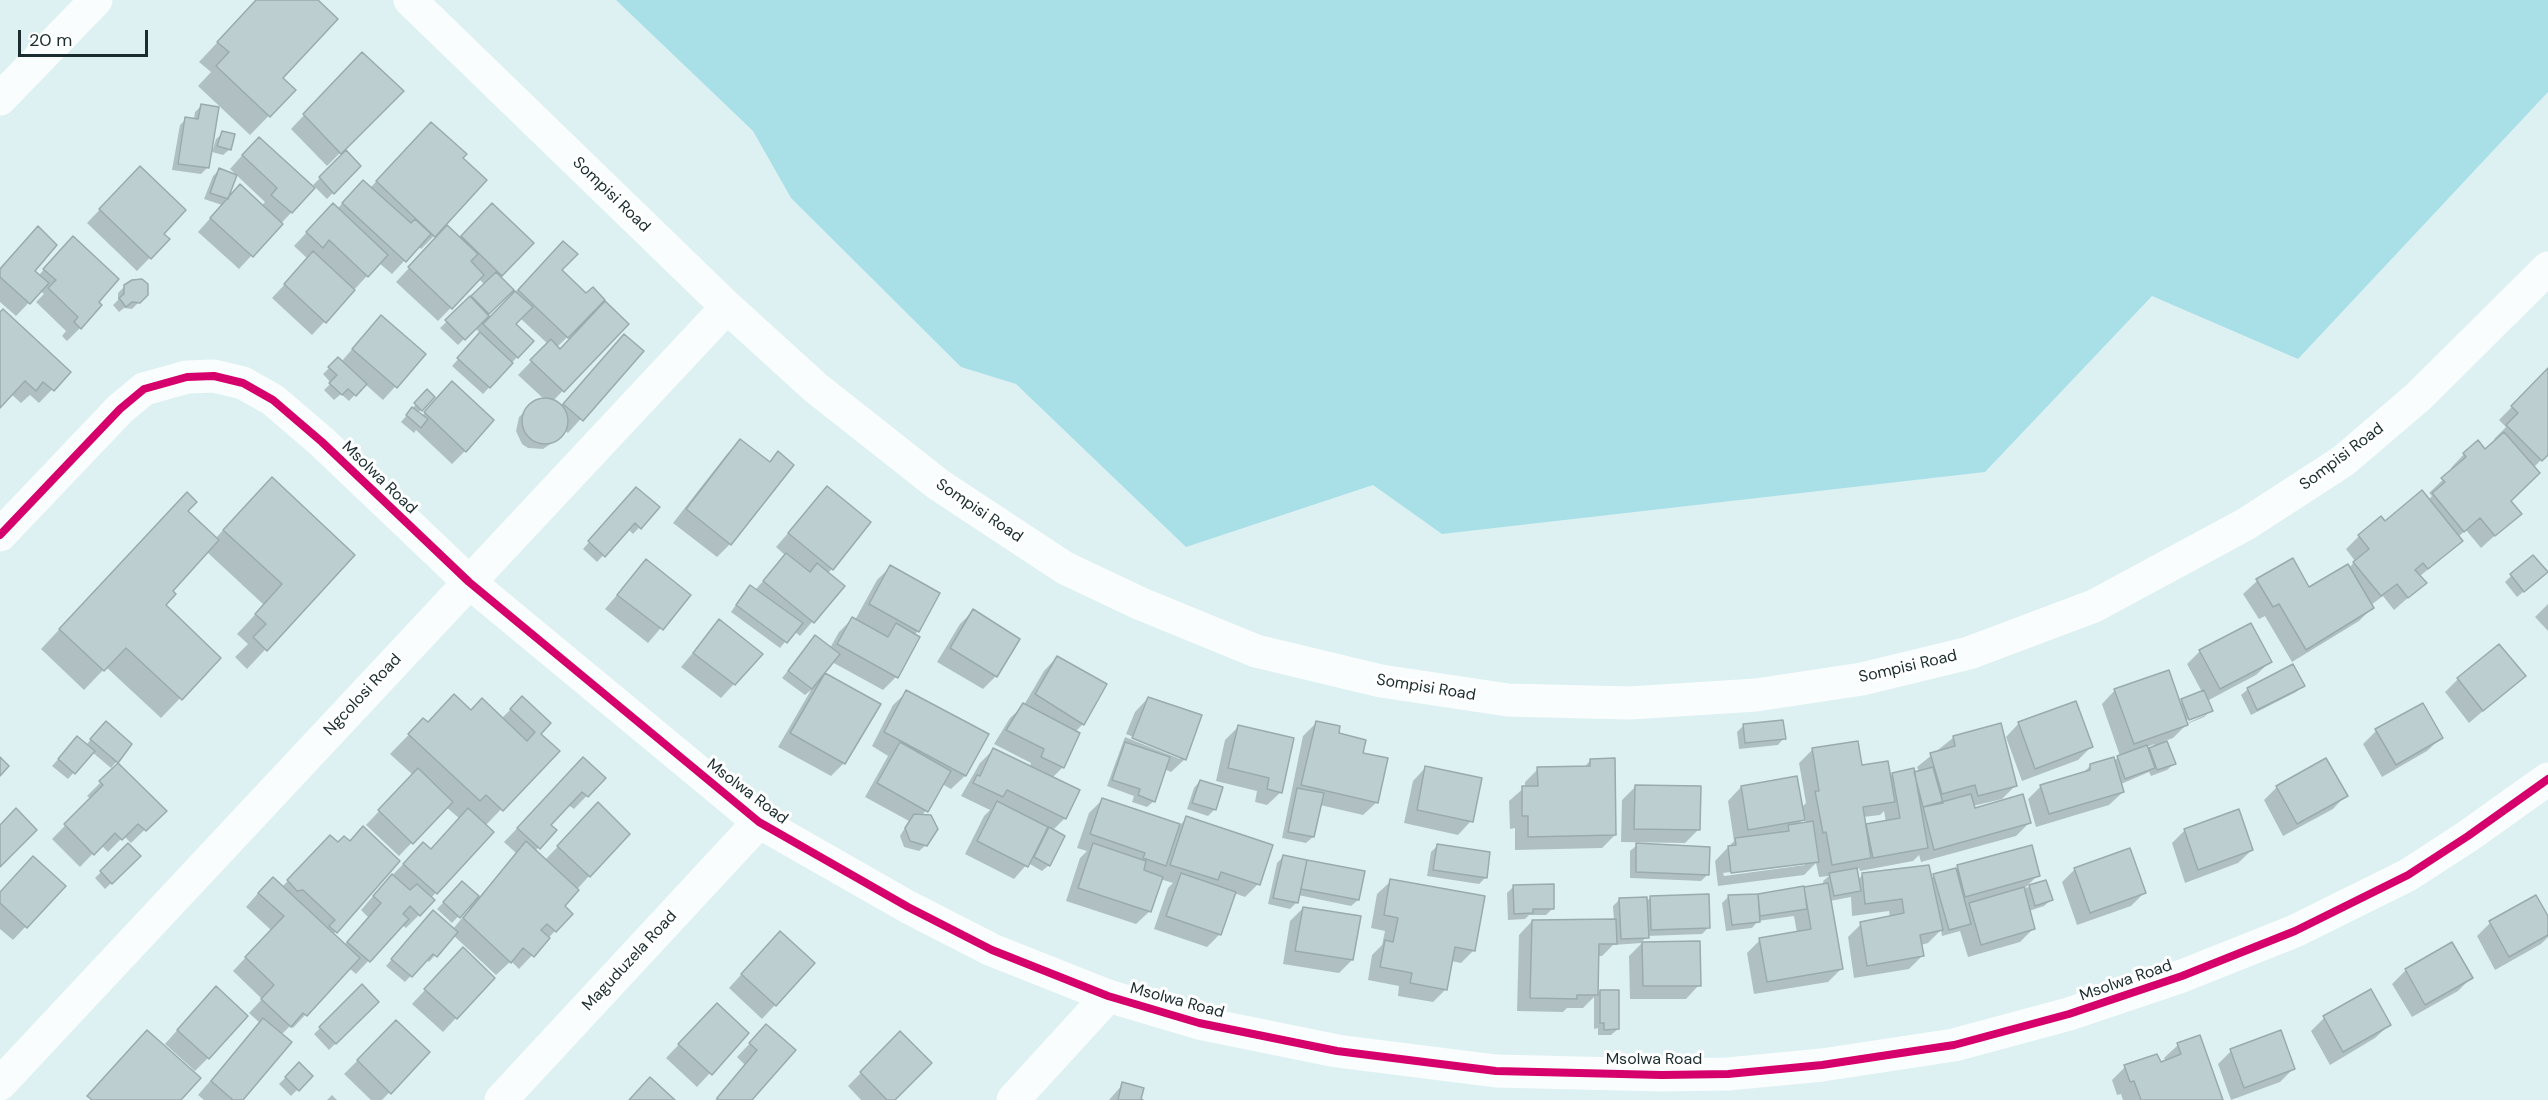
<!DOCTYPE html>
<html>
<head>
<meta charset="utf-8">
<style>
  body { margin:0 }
  #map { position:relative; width:2548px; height:1100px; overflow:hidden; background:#ddf1f3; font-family:"DM Sans",sans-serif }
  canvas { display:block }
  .scale { position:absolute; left:18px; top:30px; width:130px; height:27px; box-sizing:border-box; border:3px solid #1b2d2f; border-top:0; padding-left:8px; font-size:18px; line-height:21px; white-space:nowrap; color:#1b2d2f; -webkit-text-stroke:4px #fff; paint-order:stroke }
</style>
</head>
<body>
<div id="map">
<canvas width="2548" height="1100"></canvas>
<div class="scale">20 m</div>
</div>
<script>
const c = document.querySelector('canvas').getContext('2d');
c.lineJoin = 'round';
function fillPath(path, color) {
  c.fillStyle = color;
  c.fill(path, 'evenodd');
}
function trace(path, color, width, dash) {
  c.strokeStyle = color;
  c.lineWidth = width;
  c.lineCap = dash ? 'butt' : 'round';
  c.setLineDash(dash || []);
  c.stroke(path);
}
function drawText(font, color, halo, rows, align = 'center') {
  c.font = font + ' "DM Sans",sans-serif';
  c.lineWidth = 6;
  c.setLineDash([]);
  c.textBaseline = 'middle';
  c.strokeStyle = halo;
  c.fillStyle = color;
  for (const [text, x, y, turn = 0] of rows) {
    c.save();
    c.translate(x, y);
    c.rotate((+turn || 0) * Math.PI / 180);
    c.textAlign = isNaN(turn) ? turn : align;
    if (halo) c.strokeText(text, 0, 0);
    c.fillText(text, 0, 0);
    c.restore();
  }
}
const green = new Path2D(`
  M616,0H2548V92L2298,359L2152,296L1985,472L1442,534L1373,485L1186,547L1016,384L961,367L791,198L753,131Z`);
const shadow = new Path2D(`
  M257,0H316L281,78L294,90L250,135L198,86L211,72L199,62Z
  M349,67L402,91L327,166L291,129Z
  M201,106L207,168L201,174L172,170L180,125L186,119H194L195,112Z
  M223,133L230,149L223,155L212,152L216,139Z
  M418,137L461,159L434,236L421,249L418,246L392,274L379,263L312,335L272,298L308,259L294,246L320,218L337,209L350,195L370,188Z
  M245,152L313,189L239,269L198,232L222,205L204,199L213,176L219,170L235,176L224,203L261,206L265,202L230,169Z
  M346,152L359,166L327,199L313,185Z
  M127,181L161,234L168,239L137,271L87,223Z
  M478,218L532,243L499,277L512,290L487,314L489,320L549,256L560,270L586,295L593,289L627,324L553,401L560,407L624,336L642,351L568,433L564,430L555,441L543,449L528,448L522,444L516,431L519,417L536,401L545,400L518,375L548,344L520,318L514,324L532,341L483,394L452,366L481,334L475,328L458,345L440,328L485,285L479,279L438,321L396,282L434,241L459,239ZM584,321L586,323L560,350L557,347Z
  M60,252L97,302L80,328L67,341L62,336L66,331L36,302L44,294L40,291L16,316L0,302V269L38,276Z
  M125,286L146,295L132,309L124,308L119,312L113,305L118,300V293Z
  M0,314L69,372L39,403L30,395L21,403L11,394L0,406Z
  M368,331L424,355L383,400L365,384L349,401L341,394L334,400L324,390L331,383L323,374L338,359L341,362Z
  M2548,370V453L2533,468L2509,501L2520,513L2481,548L2466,530L2458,537L2461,541L2419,577L2425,583L2394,610L2383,596L2371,605L2372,608L2359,621L2292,662L2265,616L2259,619L2243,594L2257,581L2292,560L2309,589L2349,568L2355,561L2346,549L2359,536L2428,500L2432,496L2429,493L2453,470L2451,468L2464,454L2485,451L2496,441L2494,439L2506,427L2499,420Z
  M427,391L433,397L418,413L422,416L439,396L465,451L452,464L416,430L414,433L401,422Z
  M740,441L768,463L778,453L730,544L717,557L673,523L727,454Z
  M827,488L832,569L827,574L843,586L800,636L794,631L780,648L731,612L744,593L750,587L755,590L786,556L776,547Z
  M630,495L658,508L633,534L628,529L597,562L583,549Z
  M252,498L353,556L247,669L235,657L248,644L237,634L264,605L207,552L171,591L164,605L219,658L161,718L106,667L84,690L41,649L168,513L186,511L215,539Z
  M646,561L689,595L648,643L605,609Z
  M891,566L918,631L914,635L896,677L883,690L832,662L818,679L820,681L825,675L844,763L831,776L778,747L811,690L805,695L782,678L815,637L830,648L839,632L852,619L855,620L877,580Z
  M2511,576L2540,578L2517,597L2505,582Z
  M2548,604V631L2535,617Z
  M973,611L996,676L983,689L937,662L960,624Z
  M719,621L734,684L721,698L681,667Z
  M2200,651L2270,662L2256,675L2207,701L2211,710L2204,717L2187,724L2173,738L2165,741L2174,764L2167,770L2151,776L2149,772L2121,784L2123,792L2109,805L2036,827L2028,799L2041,786L2082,774L2091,765L2114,761L2120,756L2102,704L2115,690L2179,704L2202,692L2187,664ZM2205,712V715L2183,725L2182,722ZM2155,744L2147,752L2146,747Z
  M1057,657L1083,724L1075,732L1063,767L1052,778L1065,818L1052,831L1049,865L1042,871L1028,863L1014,879L965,854L984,816L990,810L961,796L980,763L993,750L1030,767L1031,763L994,744L1010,718L1024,705L1044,671Z
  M2524,676L2469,723L2445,692L2458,679Z
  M2303,686L2296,692L2251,715L2241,695L2248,689Z
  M907,692L987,735L965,776L951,789L942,784L922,816L926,845L919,851L904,847L900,836L909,821L865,797L888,756L872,746L893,705Z
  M522,698L539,734L557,751L485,826L492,832L431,898L419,915L406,928L402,925L356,974L349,968L293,1028L290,1026L281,1035L241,1100H204L198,1095L260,1023L249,1013L262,999L233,971L271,930L246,907L259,892L282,887L317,850L349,842L363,828V902L333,934L344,945L368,917L361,910L379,889L410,857L430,850L460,819L446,807L399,856L366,825L413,775L390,754L423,720L427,723L470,711L501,719Z
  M1148,698L1185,759L1171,772L1164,769L1154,801L1147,807L1132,802L1134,796L1107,786L1125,737L1180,759V756L1126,734L1135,712Z
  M1316,723L1337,734L1361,754L1377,802L1363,815L1320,805L1313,837L1306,843L1282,838L1303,736Z
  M2019,723L2091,747L2078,760L2022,781L2006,737Z
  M1743,726L1784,738L1778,745L1739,749L1737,732Z
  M1238,727L1281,792L1267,805L1255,802L1257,791L1216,781L1225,740Z
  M100,729L117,761L111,768L92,752L68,779L52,766L71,745H86Z
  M2376,731L2441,738L2427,751L2382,777L2363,744Z
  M1954,737L2016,785L2002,799L1973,806L1974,810L2030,822L2016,836L1921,862L1919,855L1913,861L1860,871L1859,868L1856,871L1858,880L1863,874L1930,879L1934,876L1954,870L1958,867L2038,875L2025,888L2045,882L2051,900L2044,906L2029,911L2034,928L2020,942L1968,957L1960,931L1942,936L1941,930L1928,943L1921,945L1923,955L1909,969L1854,978L1848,937L1861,924L1890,918L1889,911L1852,916L1851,897L1830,901L1841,969L1828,982L1754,994L1747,953L1760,940L1797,933L1794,916L1758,921L1752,928L1726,931L1722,903L1728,897L1824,886L1823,881L1829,876L1819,877L1816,863L1804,875L1718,886L1715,861L1734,841L1728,801L1741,787L1801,808L1806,803L1799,763L1813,749L1889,778L1893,774L1919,772L1917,767ZM1884,811L1886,822L1864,826L1863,817L1880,815ZM1805,818L1806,823L1798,825L1801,821ZM1805,862V865L1724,876L1723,873Z
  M1591,760L1615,835L1602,848L1515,850V828L1510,829L1509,801L1525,787V782L1538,769L1583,768Z
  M118,765L164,811L131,843L124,836L108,852L101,845L80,867L52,839L91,799L87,796Z
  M1426,767L1471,821L1458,835L1404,823L1413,781Z
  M570,773L604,778L574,809L568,805L549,825L555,830L535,851L545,860L585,818L589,876L562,906L571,914L519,969L511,961L496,975L453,935L429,962L426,960L405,982L386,966L427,918L453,929L470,908L468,906L452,923L437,909L462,883L479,898L516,853L504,842Z
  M1200,781L1214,810L1208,816L1187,809L1194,788Z
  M1636,786L1698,830L1685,843L1621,842L1622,800Z
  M2277,787L2346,795L2333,809L2283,836L2264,800Z
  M1102,800L1179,826L1187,818L1258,884L1245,897L1234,893L1220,934L1207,947L1154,929L1168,888L1173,883L1160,879L1150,911L1136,924L1066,901L1080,858L1087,851L1077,848L1089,813Z
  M2185,830L2252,850L2238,863L2185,883L2172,843Z
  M128,845L139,856L105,889L95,878Z
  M1637,845L1708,874L1701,881L1630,878V851Z
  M1437,846L1486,877L1479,884L1427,876L1431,852Z
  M1284,856L1363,872L1358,900L1351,906L1298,895L1297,902L1290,909L1268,904L1277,863Z
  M2075,869L2144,893L2131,906L2077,925L2062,882Z
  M1391,881L1474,950L1461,963L1451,961L1446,989L1433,1002L1398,996L1399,986L1368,980L1372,955L1382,945L1385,931L1371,928L1377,894Z
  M64,886L13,940L0,929V893Z
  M1514,886L1553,908L1546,915H1529L1525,919L1508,920L1507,893Z
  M2536,897L2548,919V937L2541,944L2495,970L2477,936L2490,923Z
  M1650,898L1709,927L1702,934L1647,936L1641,943H1699V985L1686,999H1630L1629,956L1642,943L1613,945L1602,956H1597V995L1600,991L1618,1029L1611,1035H1598V1028L1594,1029V997L1583,1008H1567L1563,1012L1517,1011L1519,935L1532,921H1614L1613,906L1620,899L1646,902Z
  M1303,908L1352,960L1339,973L1283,964L1290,921Z
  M2452,944L2471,978L2458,991L2412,1017L2392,984L2406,970Z
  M767,946L775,1005L762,1019L729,988Z
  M450,963L493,978L443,1032L412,1004Z
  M362,987L377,1002L329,1050L314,1034Z
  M203,1001L208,1058L195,1071L165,1044Z
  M704,1018L747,1033L697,1087L666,1058Z
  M2324,1018L2389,1025L2375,1038L2330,1065L2311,1031Z
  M396,1022L428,1052L382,1100H371L344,1074Z
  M766,1026L750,1100H715L745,1065L737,1057Z
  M900,1033L893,1100H861L848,1086Z
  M2178,1045L2222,1100H2123L2121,1094L2117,1095L2112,1080L2125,1067L2166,1061L2164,1058Z
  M2231,1051L2293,1069L2280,1082L2231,1100L2218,1064Z
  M299,1064L311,1076L291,1096L279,1084Z
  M1123,1084L1139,1100H1109Z
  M332,1095L337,1100H327Z`);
const building = new Path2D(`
  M256,0H318L338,19L283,78L296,90L270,117L216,66L229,52L217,42Z
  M362,52L404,91L341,154L303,114Z
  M201,104L219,107L209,168L178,164L185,117L198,119Z
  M431,122L467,154L463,158L487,180L435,237L376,181Z
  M222,131L235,134L231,150L217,146Z
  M259,137L315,188L292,213L271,195L277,188L242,155Z
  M346,150L361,166L334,194L319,177Z
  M140,166L186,210L164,234L170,239L151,259L99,209Z
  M219,168L237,175L228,199L210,193Z
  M363,180L411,223L415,219L431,234L406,262L342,203Z
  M240,184L283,224L253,257L210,218Z
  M333,203L388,255L368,277L329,240L323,248L306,232Z
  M492,203L534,243L502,276L461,236Z
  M447,225L478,254L471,261L484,275L452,309L408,267Z
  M38,226L57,245L35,271L49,283L30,304L0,277V269Z
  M73,236L119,279L99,302L102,305L81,329L74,322L78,317L48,288L56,280L43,269Z
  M563,241L578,254L562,270L586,293L593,287L605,300L568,338L518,290Z
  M313,251L355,290L326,323L284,284Z
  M496,272L514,290L489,314L471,296Z
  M142,279L148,284V295L140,303L132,302L126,307L119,298L124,294V285L132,280Z
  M515,291L533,307L516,324L534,341L518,358L483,324Z
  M470,296L489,316L465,340L445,320Z
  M605,301L629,324L564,392L530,360L551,339L560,349Z
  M3,309L71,372L54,391L43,382L36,391L25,381L0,408V312Z
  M381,315L426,354L397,388L352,349Z
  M480,332L513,363L490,388L457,358Z
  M624,334L644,351L583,421L563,404Z
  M338,357L367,384L356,396L348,389L342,395L329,383L337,375L328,367Z
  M2548,368V455L2542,461L2506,425L2518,413L2511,406Z
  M452,381L494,420L466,452L424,412Z
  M427,389L435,397L422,411L414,403Z
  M522 421a23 23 0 1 1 46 0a23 23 0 1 1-46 0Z
  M412,407L428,419L421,428L406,415Z
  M2504,432L2540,473L2511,501L2522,514L2495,536L2480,518L2464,532L2432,493L2445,482L2441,478L2466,457L2463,453L2478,440L2485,449Z
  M740,439L770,462L778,451L794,465L731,545L686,509Z
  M272,477L355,555L267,651L253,637L266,624L255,614L282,584L223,530Z
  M827,486L871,522L833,570L788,533Z
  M636,487L660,507L641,529L635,523L605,557L588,541Z
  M2422,490L2463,541L2428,569L2423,563L2415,570L2427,583L2408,598L2397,584L2381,596L2353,562L2369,549L2358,535L2381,516L2385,521Z
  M187,492L197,502L188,511L219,540L173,591L176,594L166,605L221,658L182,700L126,648L104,671L59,629Z
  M786,553L810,572L817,563L845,586L814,623L763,581Z
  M2533,555L2548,572L2524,592L2510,574Z
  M2293,558L2309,587L2348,564L2374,608L2306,650L2279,604L2273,607L2256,579Z
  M646,559L691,595L663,630L617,595Z
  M890,565L940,593L919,632L869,604Z
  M750,585L803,623L787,643L736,605Z
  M973,609L1020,639L997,677L950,648Z
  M852,617L888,637L896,623L920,637L898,678L837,644Z
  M719,619L763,654L735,685L693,653Z
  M2251,623L2272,662L2220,689L2199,650Z
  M815,635L840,654L812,689L788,671Z
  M2499,644L2526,676L2483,711L2457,678Z
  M1057,656L1107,684L1084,725L1035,694Z
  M2293,664L2305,686L2257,710L2247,688Z
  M2169,670L2188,725L2134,744L2114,689Z
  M825,673L881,704L845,764L790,733Z
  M906,690L989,734L966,776L884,732Z
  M2204,690L2213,711L2189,720L2181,699Z
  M454,694L471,710L482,698L527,741L535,732L510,709L522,696L551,723L541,734L560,751L503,811L486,795L480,801L408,734L423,718L428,722Z
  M1148,697L1202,715L1186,760L1132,738Z
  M2076,701L2093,747L2035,769L2018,722Z
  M1023,703L1080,733L1064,768L1041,757L1044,749L1006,730Z
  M2423,703L2443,738L2396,765L2375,729Z
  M1783,720L1786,739L1745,743L1743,724Z
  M106,721L132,744L118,763L90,739Z
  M1316,721L1340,726L1339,733L1366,740L1363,753L1388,758L1378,803L1301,785Z
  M2001,723L2017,786L1978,796L1975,785L1942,794L1930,753L1955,746L1953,736Z
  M1238,725L1294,738L1282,793L1267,789L1269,778L1228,768Z
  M77,736L95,751L75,774L58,759Z
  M1858,741L1862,765L1888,761L1895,802L1863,807L1871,858L1832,865L1826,832L1823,833L1815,791H1819L1812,748Z
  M2167,741L2176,764L2157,770L2149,748Z
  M900,742L951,771L928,812L877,783Z
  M1125,742L1170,757L1155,802L1138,795L1140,789L1112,780Z
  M2147,745L2155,768L2125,779L2117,756Z
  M993,748L1080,790L1066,819L1007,790L1003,797L973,783L977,775L980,776Z
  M0,757L9,766L0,776Z
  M583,757L606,778L588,797L582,792L551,825L557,830L540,849L517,828Z
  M2114,757L2124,792L2049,814L2040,785L2090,770V764Z
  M1615,758L1616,835L1528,837V816H1522V786H1538L1537,767L1590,766V759Z
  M2326,758L2348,796L2297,824L2276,786Z
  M118,763L167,811L146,831L138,824L122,840L115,833L94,855L64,824L103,785L99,781Z
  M1425,766L1482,778L1473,822L1417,810Z
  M1933,767L1943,803L1923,807L1914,772Z
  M418,768L453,802L413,844L378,810Z
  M1914,768L1928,848L1873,858L1866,824L1900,818L1892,773Z
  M1797,776L1805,820L1748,830L1741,786Z
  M1200,780L1223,787L1216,810L1192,803Z
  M1635,785L1701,786L1700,830L1634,829Z
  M1297,788L1324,793L1314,837L1288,832Z
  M1971,794L1975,808L2023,794L2031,823L1934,850L1923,807Z
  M1102,798L1180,824L1166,866L1143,858L1145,853L1090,834Z
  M997,801L1048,827L1028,867L977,841Z
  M598,802L630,834L590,877L557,846Z
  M16,808L37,830L0,867V825Z
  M468,808L494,832L437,894L403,864L423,842L431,849Z
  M2239,809L2253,850L2198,870L2184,829Z
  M914,814L931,815L938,829L927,846L910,841L905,828Z
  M1186,816L1273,845L1260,885L1221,872L1218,880L1170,865Z
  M1813,821L1819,862L1731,873L1728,846L1736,845L1735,838L1789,831L1788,825Z
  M363,826L400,861L337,933L329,926L335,920L303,890L297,891L287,880L330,835L338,842L344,836L350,841Z
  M1049,827L1065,836L1050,866L1034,857Z
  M526,841L579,890L565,906L573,914L556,932L547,924L541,930L550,938L534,957L523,948L511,963L463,918Z
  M128,843L141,856L112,884L100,871Z
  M1093,843L1146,861L1144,870L1163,877L1151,912L1078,888Z
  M1636,843L1710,847L1709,875L1636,872Z
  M1437,844L1490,852L1487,878L1433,870Z
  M2032,845L2040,876L1965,897L1957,865Z
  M2130,848L2146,893L2090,913L2074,868Z
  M1283,855L1307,860L1298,903L1273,898Z
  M33,856L66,886L27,928L0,903V892Z
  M1307,860L1365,871L1359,900L1301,889Z
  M1929,865L1943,930L1920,935L1924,956L1867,966L1860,922L1904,913L1902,899L1865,904L1862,873Z
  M1857,868L1861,891L1834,896L1829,873Z
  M1956,868L1971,924L1949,930L1933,874Z
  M1181,873L1236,892L1221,935L1166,916Z
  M392,874L410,890L417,884L435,900L420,916L410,906L403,914L409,919L370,962L347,942L381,903L373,896Z
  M273,877L360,958L307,1016L303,1013L291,1027L261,999L274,985L245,957L284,916L258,893Z
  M1390,879L1485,896L1475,951L1455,947L1447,990L1410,983L1412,973L1380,967L1385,940L1393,942L1398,918L1384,915Z
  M2046,880L2053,900L2035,906L2029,885Z
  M462,881L479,896L460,918L443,902Z
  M1828,883L1843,969L1767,982L1759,938L1811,929L1804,887Z
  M1554,884V909H1533V913L1514,914L1513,885Z
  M1804,886L1807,909L1760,916L1758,894Z
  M2024,887L2035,929L1981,945L1969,903Z
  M1709,894L1710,928L1651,930L1650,896Z
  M1758,894L1760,922L1732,925L1728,895Z
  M2536,895L2548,916V935L2509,957L2489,921Z
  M1647,897L1649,938L1621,939L1619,898Z
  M1303,907L1361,916L1353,960L1295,951Z
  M433,910L458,932L437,957L433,954L412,977L391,959Z
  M1616,919L1617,944H1599L1598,995H1577V999L1530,998L1532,920Z
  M780,931L815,963L776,1006L741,974Z
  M1700,941L1701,986H1643L1642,942Z
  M2452,942L2473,978L2425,1005L2405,969Z
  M463,947L495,978L457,1019L424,989Z
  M362,984L379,1002L336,1044L319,1027Z
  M216,986L248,1016L209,1059L177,1030Z
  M2371,989L2391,1025L2343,1052L2323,1016Z
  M1600,990H1619V1029L1604,1030V1023H1600Z
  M717,1003L749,1033L712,1075L678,1044Z
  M263,1018L292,1042L243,1100H233L211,1081Z
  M396,1020L430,1052L391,1094L357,1060Z
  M766,1024L796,1050L752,1100H719L717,1098L757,1050L749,1043Z
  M147,1030L201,1078L181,1100H92L87,1096Z
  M2281,1030L2295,1069L2244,1088L2230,1049Z
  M900,1031L932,1063L895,1100H887L860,1072Z
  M2200,1035L2223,1100H2141L2134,1081L2130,1082L2124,1065L2157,1054L2161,1062L2181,1054L2177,1043Z
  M299,1062L313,1076L299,1091L285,1077Z
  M650,1077L675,1100H629Z
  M1122,1082L1144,1088L1141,1099L1143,1100H1118Z`);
const minor = new Path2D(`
  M410,0L727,307L816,388L939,485L1065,568L1139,603L1256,651L1381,681L1508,700L1630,703L1756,695L1862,679L1969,653L2094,606L2246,524L2343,461L2418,397L2548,268
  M0,99L96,0
  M0,535L120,409L144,389L187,377L214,376L243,383L273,400L322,442L469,582L759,822L908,907L992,950L1108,996L1199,1023L1337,1051L1496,1071L1662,1075L1728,1074L1822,1065L1954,1045L2069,1014L2182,976L2295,931L2408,875L2468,836L2548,779
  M0,1084L727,307
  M501,1100L759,822
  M1013,1100L1108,996`);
const cycleway = new Path2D(`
  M0,535L120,409L144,389L187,377L214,376L243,383L273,400L322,442L469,582L759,822L908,907L992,950L1108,996L1199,1023L1337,1051L1496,1071L1662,1075L1728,1074L1822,1065L1954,1045L2069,1014L2182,976L2295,931L2408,875L2468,836L2548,779`);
const streetNames = [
  ["Sompisi Road",611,195,44],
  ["Sompisi Road",2342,457,-37],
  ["Msolwa Road",379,478,44],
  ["Sompisi Road",979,511,34],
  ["Sompisi Road",1908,667,-13],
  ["Sompisi Road",1426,688,9],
  ["Ngcolosi Road",363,695,-47],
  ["Msolwa Road",747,792,37],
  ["Maguduzela Road",630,961,-47],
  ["Msolwa Road",2126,981,-19],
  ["Msolwa Road",1177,1001,15],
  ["Msolwa Road",1654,1060]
];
fillPath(green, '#a9e0e7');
fillPath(shadow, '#0003');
fillPath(building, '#bdced0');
trace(building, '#9aabad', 1.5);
trace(minor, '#fafdfd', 33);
trace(cycleway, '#d6006c', 8);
drawText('16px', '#1b2d2f', '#fff', streetNames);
</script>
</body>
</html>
